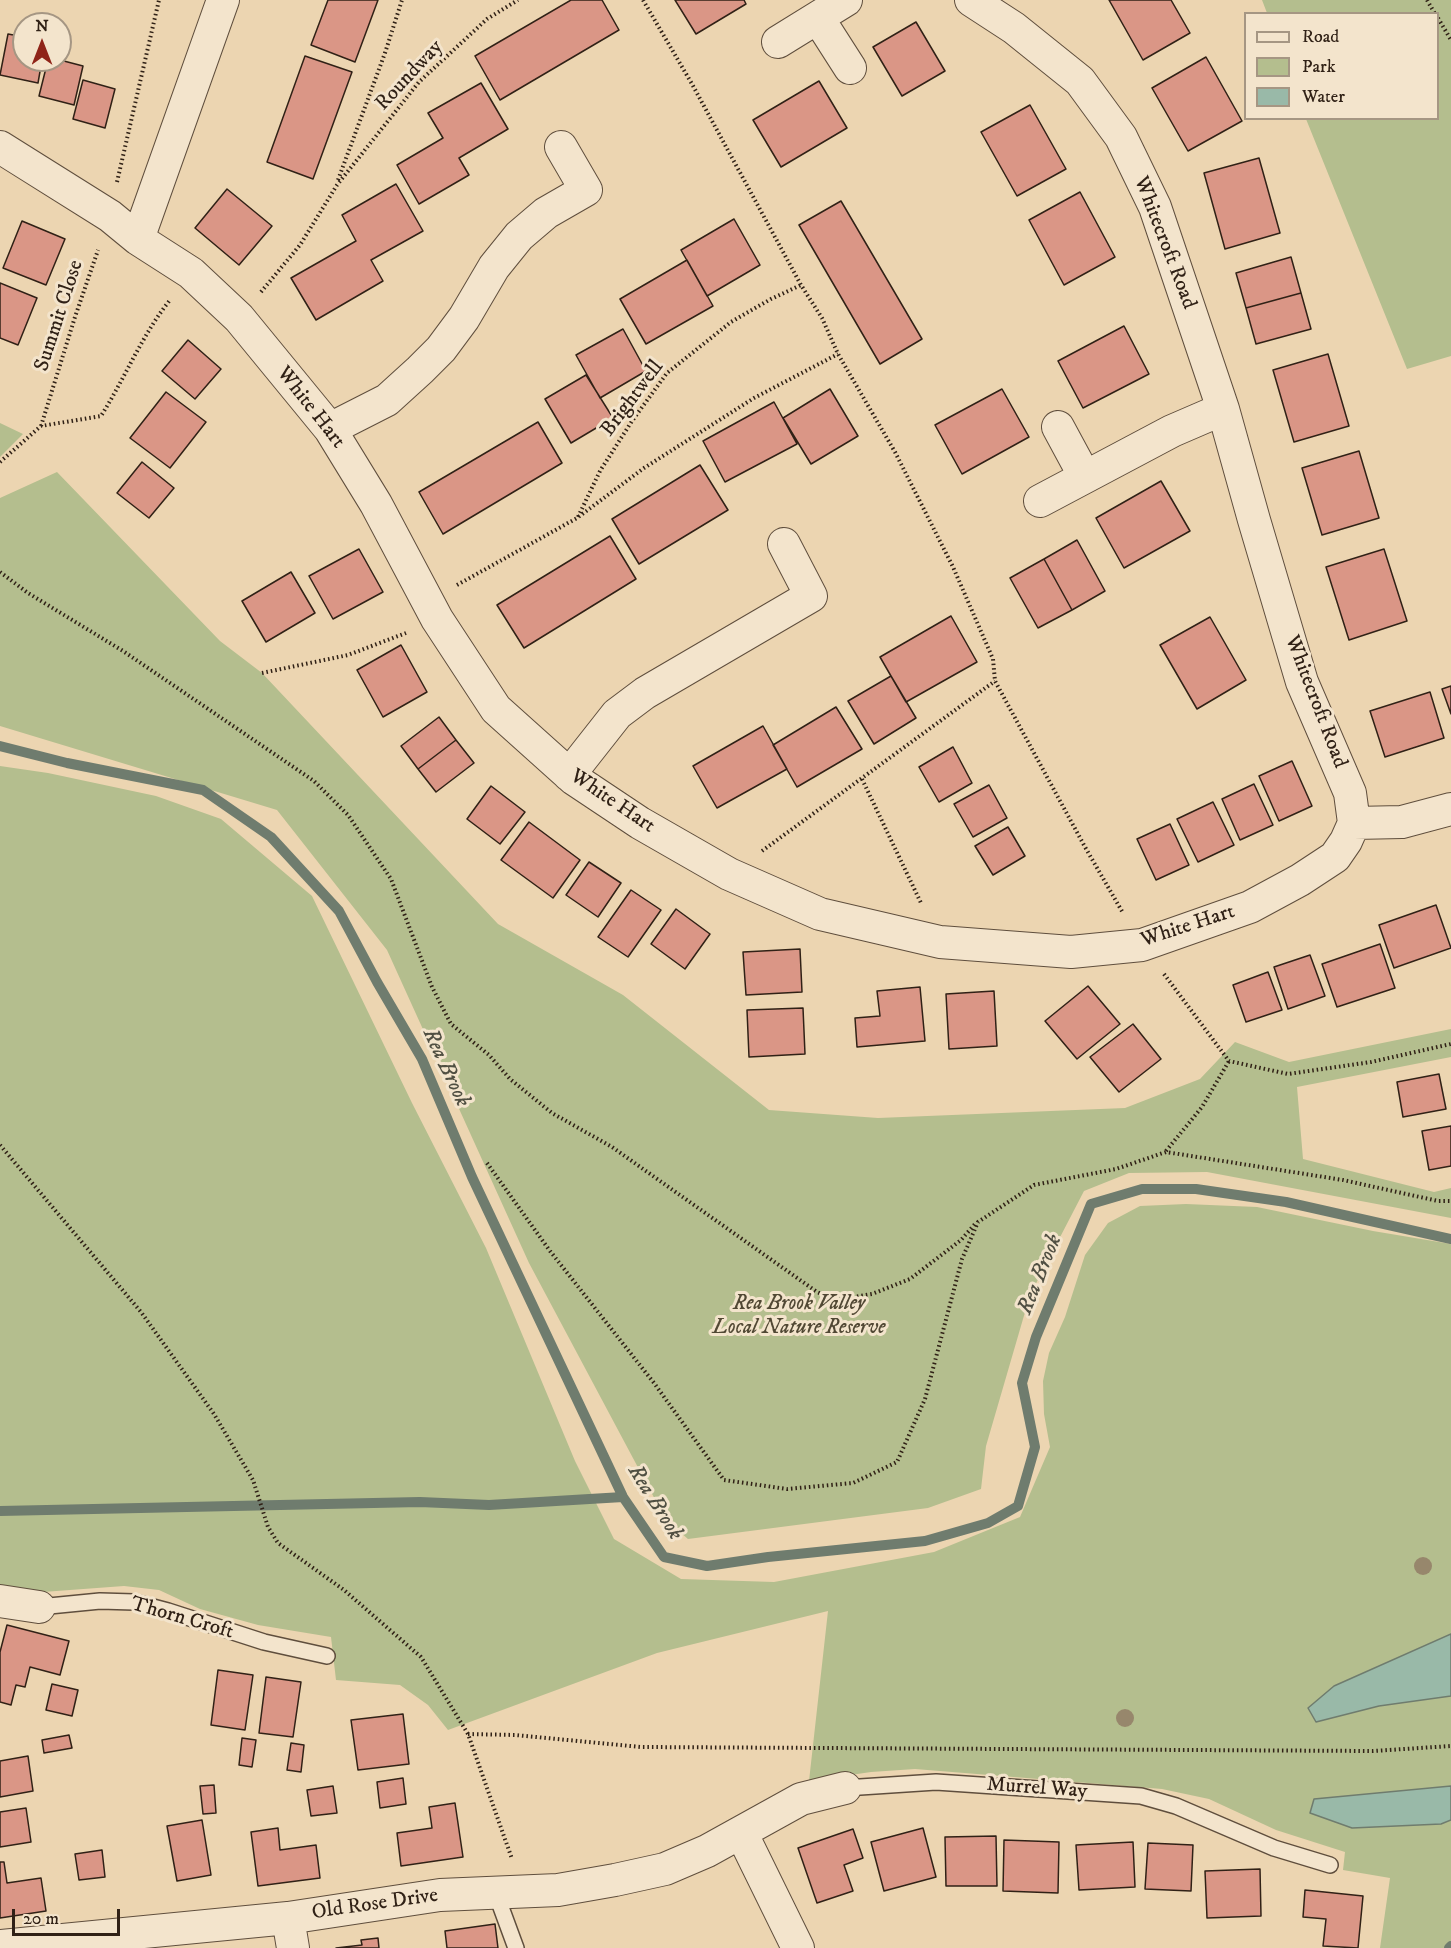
<!DOCTYPE html>
<html>
<head>
<meta charset="utf-8">
<style>
  body { margin:0 }
  #map { position:relative; width:1451px; height:1948px; overflow:hidden; background:#ecd5b1; font-family:"IM FELL DW Pica",serif }
  canvas { display:block }
  .legend { position:absolute; left:1244px; top:12px; width:195px; height:108px; box-sizing:border-box; background:#f3e4cc; border:2px solid #a59683; margin:0; padding:8px 10px; list-style:none; font-size:18px; color:#302116 }
  .legend li { display:flex; align-items:center; gap:12px; height:30px }
  .legend b { width:30px; border:2px solid #a59683 }
  .north { position:absolute; left:12px; top:12px; width:60px; height:60px; box-sizing:border-box; background:#f3e4cc; border:2px solid #a59683; border-radius:50%; rotate:0deg; font-size:16px; font-weight:700; line-height:24px; text-align:center; color:#302116 }
  .north::after { content:''; display:block; margin:auto; width:21px; height:27px; background:#8f2418; clip-path:polygon(50% 0,100% 100%,50% 72%,0 100%) }
  .scale { position:absolute; left:12px; top:1909px; width:108px; height:27px; box-sizing:border-box; border:3px solid #302116; border-top:0; padding-left:8px; font-size:18px; line-height:21px; white-space:nowrap; color:#302116; -webkit-text-stroke:4px #f3e4cc; paint-order:stroke }
</style>
</head>
<body>
<div id="map">
<canvas width="1451" height="1948"></canvas>
<ul class="legend">
<li><b style="height:8px;background:#f3e4cc"></b>Road</li>
<li><b style="height:16px;background:#b4be8e"></b>Park</li>
<li><b style="height:16px;background:#99b9a8"></b>Water</li>
</ul>
<div class="north">N</div>
<div class="scale">20 m</div>
</div>
<script>
const c = document.querySelector('canvas').getContext('2d');
c.lineJoin = 'round';
function fillPath(path, color) {
  c.fillStyle = color;
  c.fill(path, 'evenodd');
}
function trace(path, color, width, dash) {
  c.strokeStyle = color;
  c.lineWidth = width;
  c.lineCap = dash ? 'butt' : 'round';
  c.setLineDash(dash || []);
  c.stroke(path);
}
function drawText(font, color, halo, rows, align = 'center') {
  c.font = font + ' "IM FELL DW Pica",serif';
  c.lineWidth = 6;
  c.setLineDash([]);
  c.textBaseline = 'middle';
  c.strokeStyle = halo;
  c.fillStyle = color;
  for (const [text, x, y, turn = 0] of rows) {
    c.save();
    c.translate(x, y);
    c.rotate((+turn || 0) * Math.PI / 180);
    c.textAlign = isNaN(turn) ? turn : align;
    if (halo) c.strokeText(text, 0, 0);
    c.fillText(text, 0, 0);
    c.restore();
  }
}
const green = new Path2D(`
  M1262,0H1451V356L1407,369L1306,119L1438,118V14L1267,13Z
  M0,423L23,434L0,457Z
  M57,472L220,641L262,673L498,924L623,995L769,1110L878,1118L1125,1108L1200,1079L1235,1042L1289,1062L1451,1029V1057L1297,1087L1303,1159L1434,1192L1451,1188V1218L1207,1172L1129,1173L1084,1191L1030,1295L986,1446L981,1489L928,1508L688,1539L666,1520L529,1263L387,950L277,810L0,726V498Z
  M0,766L48,773L156,796L221,819L312,896L412,1103L486,1248L575,1461L614,1539L681,1579L774,1582L934,1552L1020,1517L1050,1447L1044,1414L1043,1381L1049,1353L1065,1317L1085,1255L1108,1223L1140,1206L1186,1204L1257,1207L1373,1231L1451,1244V1948H1380L1390,1878L1343,1870L1345,1852L1276,1830L1209,1799L1162,1789L915,1769L871,1772L809,1781L828,1611L657,1653L448,1730L428,1705L400,1685L336,1680L331,1637L258,1625L200,1609L159,1590L124,1586L43,1592L0,1585Z`);
const water = new Path2D(`
  M1451,1634V1696L1379,1706L1316,1722L1308,1708L1334,1686Z
  M1451,1786V1820L1441,1824L1352,1828L1310,1813L1314,1799Z`);
const stream = new Path2D(`
  M0,746L67,763L203,790L271,837L339,911L377,982L422,1059L472,1177L623,1497L664,1557L707,1566L768,1557L925,1541L988,1523L1018,1506L1035,1447L1022,1383L1036,1337L1091,1204L1142,1189H1196L1286,1202L1451,1239
  M0,1511L420,1502L489,1505L623,1497
  M1449,1948L1451,1946`);
const building = new Path2D(`
  M328,0H378L355,62L311,45Z
  M571,0H602L619,30L500,100L475,56Z
  M675,0H744L746,4L696,34Z
  M1109,0H1171L1190,33L1143,60Z
  M916,22L945,71L902,96L873,47Z
  M8,34L24,37V60H42L38,83L0,75Z
  M305,56L352,72L313,179L267,162Z
  M1206,57L1242,121L1188,151L1152,88Z
  M48,60H60L83,66L74,105L39,96Z
  M83,80L115,89L105,128L73,119Z
  M819,81L847,128L781,167L753,120Z
  M481,83L508,129L459,158L469,175L419,204L397,165L443,138L428,113Z
  M1030,105L1066,169L1017,196L981,132Z
  M1259,158L1280,233L1225,249L1204,173Z
  M396,184L423,231L371,260L383,281L316,320L291,278L356,241L342,215Z
  M227,189L272,226L239,265L195,228Z
  M1080,192L1115,257L1064,285L1029,220Z
  M841,201L922,339L880,364L799,225Z
  M734,219L760,265L707,296L681,250Z
  M22,221L65,239L46,285L3,268Z
  M1291,257L1301,293L1246,308L1236,273Z
  M687,260L713,306L646,344L620,299Z
  M0,283L37,298L18,345L0,338Z
  M1301,293L1311,329L1256,344L1246,308Z
  M1124,326L1149,374L1083,408L1058,361Z
  M623,329L646,371L600,398L576,355Z
  M188,340L221,369L195,399L162,371Z
  M1328,354L1349,426L1294,442L1273,370Z
  M586,375L613,418L571,443L545,399Z
  M830,389L858,436L811,464L783,418Z
  M1002,389L1029,437L962,474L935,425Z
  M166,392L206,422L170,468L130,438Z
  M774,402L797,444L725,482L703,441Z
  M538,422L562,463L443,534L419,492Z
  M1359,451L1379,518L1322,535L1302,468Z
  M142,462L174,488L149,518L117,493Z
  M700,465L728,510L639,564L612,519Z
  M1161,481L1190,531L1124,568L1096,518Z
  M610,536L636,579L524,648L497,605Z
  M1077,540L1105,591L1072,610L1044,559Z
  M359,549L383,592L333,619L309,576Z
  M1384,549L1407,621L1349,640L1326,567Z
  M1044,559L1072,610L1038,628L1010,578Z
  M291,572L315,613L266,642L242,601Z
  M951,616L977,662L906,702L880,657Z
  M1210,617L1246,680L1197,709L1160,645Z
  M401,645L427,692L383,717L357,670Z
  M891,676L916,718L874,744L848,701Z
  M1451,686V714L1442,689Z
  M1430,692L1444,738L1385,757L1370,711Z
  M836,707L862,749L797,787L773,745Z
  M439,717L456,740L418,769L401,746Z
  M763,726L787,769L717,808L693,766Z
  M456,740L474,763L436,792L418,769Z
  M953,747L972,783L939,802L919,767Z
  M1292,761L1312,806L1279,821L1259,776Z
  M1254,784L1273,825L1240,840L1222,799Z
  M989,785L1007,818L973,837L954,804Z
  M491,786L525,812L500,844L467,819Z
  M1213,802L1234,845L1198,862L1177,819Z
  M529,822L580,860L553,898L501,860Z
  M1170,824L1189,865L1156,880L1137,839Z
  M1008,827L1025,856L993,875L975,846Z
  M589,862L621,883L598,917L566,895Z
  M631,890L661,910L628,957L598,937Z
  M1436,905L1451,948L1394,968L1379,925Z
  M676,909L710,934L685,969L651,944Z
  M1380,944L1395,988L1337,1007L1322,964Z
  M800,949L802,992L746,995L743,952Z
  M1310,955L1325,996L1288,1009L1274,967Z
  M1268,972L1282,1010L1246,1022L1233,985Z
  M1088,986L1120,1024L1077,1059L1045,1021Z
  M920,987L925,1041L857,1047L855,1018L880,1016L877,991Z
  M994,991L997,1046L949,1049L946,994Z
  M803,1008L805,1054L749,1057L747,1010Z
  M1133,1024L1161,1059L1119,1092L1090,1057Z
  M1439,1074L1446,1109L1403,1117L1397,1082Z
  M1451,1126V1166L1429,1170L1422,1131Z
  M7,1625L69,1641L60,1675L30,1667L25,1687L16,1685L11,1705L0,1702V1652Z
  M218,1670L253,1675L245,1730L211,1725Z
  M266,1677L301,1682L293,1737L259,1733Z
  M52,1684L78,1690L72,1716L46,1710Z
  M403,1714L409,1764L358,1770L351,1720Z
  M69,1735L72,1748L44,1753L42,1740Z
  M242,1738L256,1740L252,1767L239,1765Z
  M291,1743L304,1745L301,1772L287,1770Z
  M28,1756L33,1791L0,1797V1761Z
  M403,1778L406,1804L380,1808L377,1782Z
  M214,1785L216,1813L203,1814L200,1786Z
  M333,1786L337,1813L311,1816L307,1790Z
  M455,1803L463,1857L401,1866L397,1833L432,1828L429,1807Z
  M26,1808L31,1842L0,1847V1812Z
  M202,1820L211,1875L177,1881L167,1826Z
  M278,1828L280,1850L316,1845L320,1878L258,1886L251,1832Z
  M923,1828L936,1877L884,1891L871,1842Z
  M853,1829L863,1858L844,1865L853,1891L817,1903L798,1848Z
  M996,1836L997,1886H946L945,1837Z
  M1004,1840L1059,1842L1058,1893L1003,1891Z
  M1133,1842L1135,1887L1079,1890L1076,1845Z
  M1148,1843L1193,1845L1191,1891L1145,1889Z
  M102,1850L105,1877L79,1880L75,1854Z
  M0,1862H4L7,1883L41,1878L46,1911L0,1918Z
  M1260,1869L1261,1916L1207,1918L1205,1871Z
  M1305,1890L1363,1896L1358,1948L1323,1946L1326,1919L1303,1917Z
  M495,1924L498,1948H447L445,1931Z
  M378,1938L379,1948H336L362,1945L361,1940Z`);
const path = new Path2D(`
  M643,0L692,84L801,285L822,318L838,354L895,452L953,567L993,659L995,681L1085,847L1123,913
  M1427,0L1435,14
  M1438,18L1451,40
  M338,180L385,53L402,0
  M117,182L159,0
  M261,292L300,245L337,185L419,82L487,19L518,0
  M41,426L75,317L98,250
  M0,462L41,426L101,416C125,378 142,335 170,300
  M578,517L600,471L632,421L667,373L731,322L771,299L801,285
  M0,572L28,593L123,651L314,781L348,815L391,879L432,987L451,1024L489,1055L510,1079L552,1113L612,1147L817,1292L837,1300L872,1294L910,1279L961,1240L975,1224
  M457,585L577,518L644,468L754,398L838,354
  M262,673L348,655L406,633
  M862,779L921,903
  M762,851L995,681
  M1164,974L1229,1061L1288,1074L1371,1062L1451,1044
  M0,1145L141,1312L214,1414L253,1480L268,1527L278,1543L344,1590L421,1657L468,1734L512,1859
  M1166,1151L1202,1107L1229,1061
  M487,1163L550,1251L654,1383L724,1480L787,1489L853,1483L897,1462L925,1399L962,1259L978,1222L1034,1185L1116,1169L1166,1152L1343,1180L1438,1201H1451
  M468,1734L515,1735L641,1747L1373,1751L1451,1746`);
const lane = new Path2D(`
  M39,1607L100,1601L134,1602L168,1611L264,1642L327,1656
  M845,1788L936,1782L1141,1796L1176,1806L1274,1848L1330,1865
  M495,1891L516,1948`);
const street = new Path2D(`
  M971,0L1014,28L1080,81L1121,137L1155,207L1223,409L1254,520L1302,682L1350,793L1354,823
  M818,18L850,68
  M778,42L846,0
  M0,147L110,216L138,239L191,273L239,318L330,429L376,504L437,619L496,709L574,779L640,823L729,874L820,914L940,942L1071,952L1142,945L1250,907L1300,880L1335,857L1346,841L1354,823
  M138,239L223,0
  M1058,427L1085,477
  M330,429L387,400L420,370L441,349L464,318L494,267L519,236L546,213L586,190L561,147
  M1040,501L1172,431L1223,409
  M569,775L617,714L645,693L811,596L784,544
  M1354,823L1402,822L1451,809
  M0,1601L39,1607
  M741,1832L798,1948
  M288,1918L293,1948
  M0,1946L288,1918L440,1895L558,1890L615,1880L665,1869L707,1851L801,1799L845,1788`);
const trees = [
  [1423,1566],
  [1125,1718]
];
const streetNames = [
  ["Roundway",410,76,-47],
  ["Whitecroft Road",1164,243,69],
  ["Summit Close",60,316,-72],
  ["Brightwell",633,399,-53],
  ["White Hart",310,408,52],
  ["Whitecroft Road",1315,702,69],
  ["White Hart",612,802,34],
  ["White Hart",1188,927,-18],
  ["Thorn Croft",182,1619,16],
  ["Murrel Way",1037,1789,4],
  ["Old Rose Drive",375,1905,-8]
];
const parkNames = [
  ["Rea Brook Valley",799,1305],
  ["Local Nature Reserve",799,1329]
];
const waterNames = [
  ["Rea Brook",445,1068,65],
  ["Rea Brook",1041,1275,-68],
  ["Rea Brook",654,1503,58]
];
fillPath(green, '#b4be8e');
fillPath(water, '#99b9a8');
trace(water, '#6f7c6e', 1.5);
trace(stream, '#6f7c6e', 10);
fillPath(building, '#da9686');
trace(building, '#302116', 1.5);
trace(lane, '#5f4e3d', 18);
trace(street, '#5f4e3d', 34);
trace(path, '#302116', 4, [1.5, 3]);
trace(lane, '#f3e4cc', 15);
trace(street, '#f3e4cc', 32);
c.fillStyle = '#97876c';
for (const [x, y] of trees) {
  c.beginPath();
  c.arc(x, y, 9, 0, 2 * Math.PI);
  c.fill();
}
drawText('21px', '#302116', '#f3e4cc', streetNames);
drawText('italic 21px', '#514834', '#f3e4cc', parkNames);
drawText('italic 22px', '#504f42', '#f3e4cc', waterNames);
</script>
</body>
</html>
